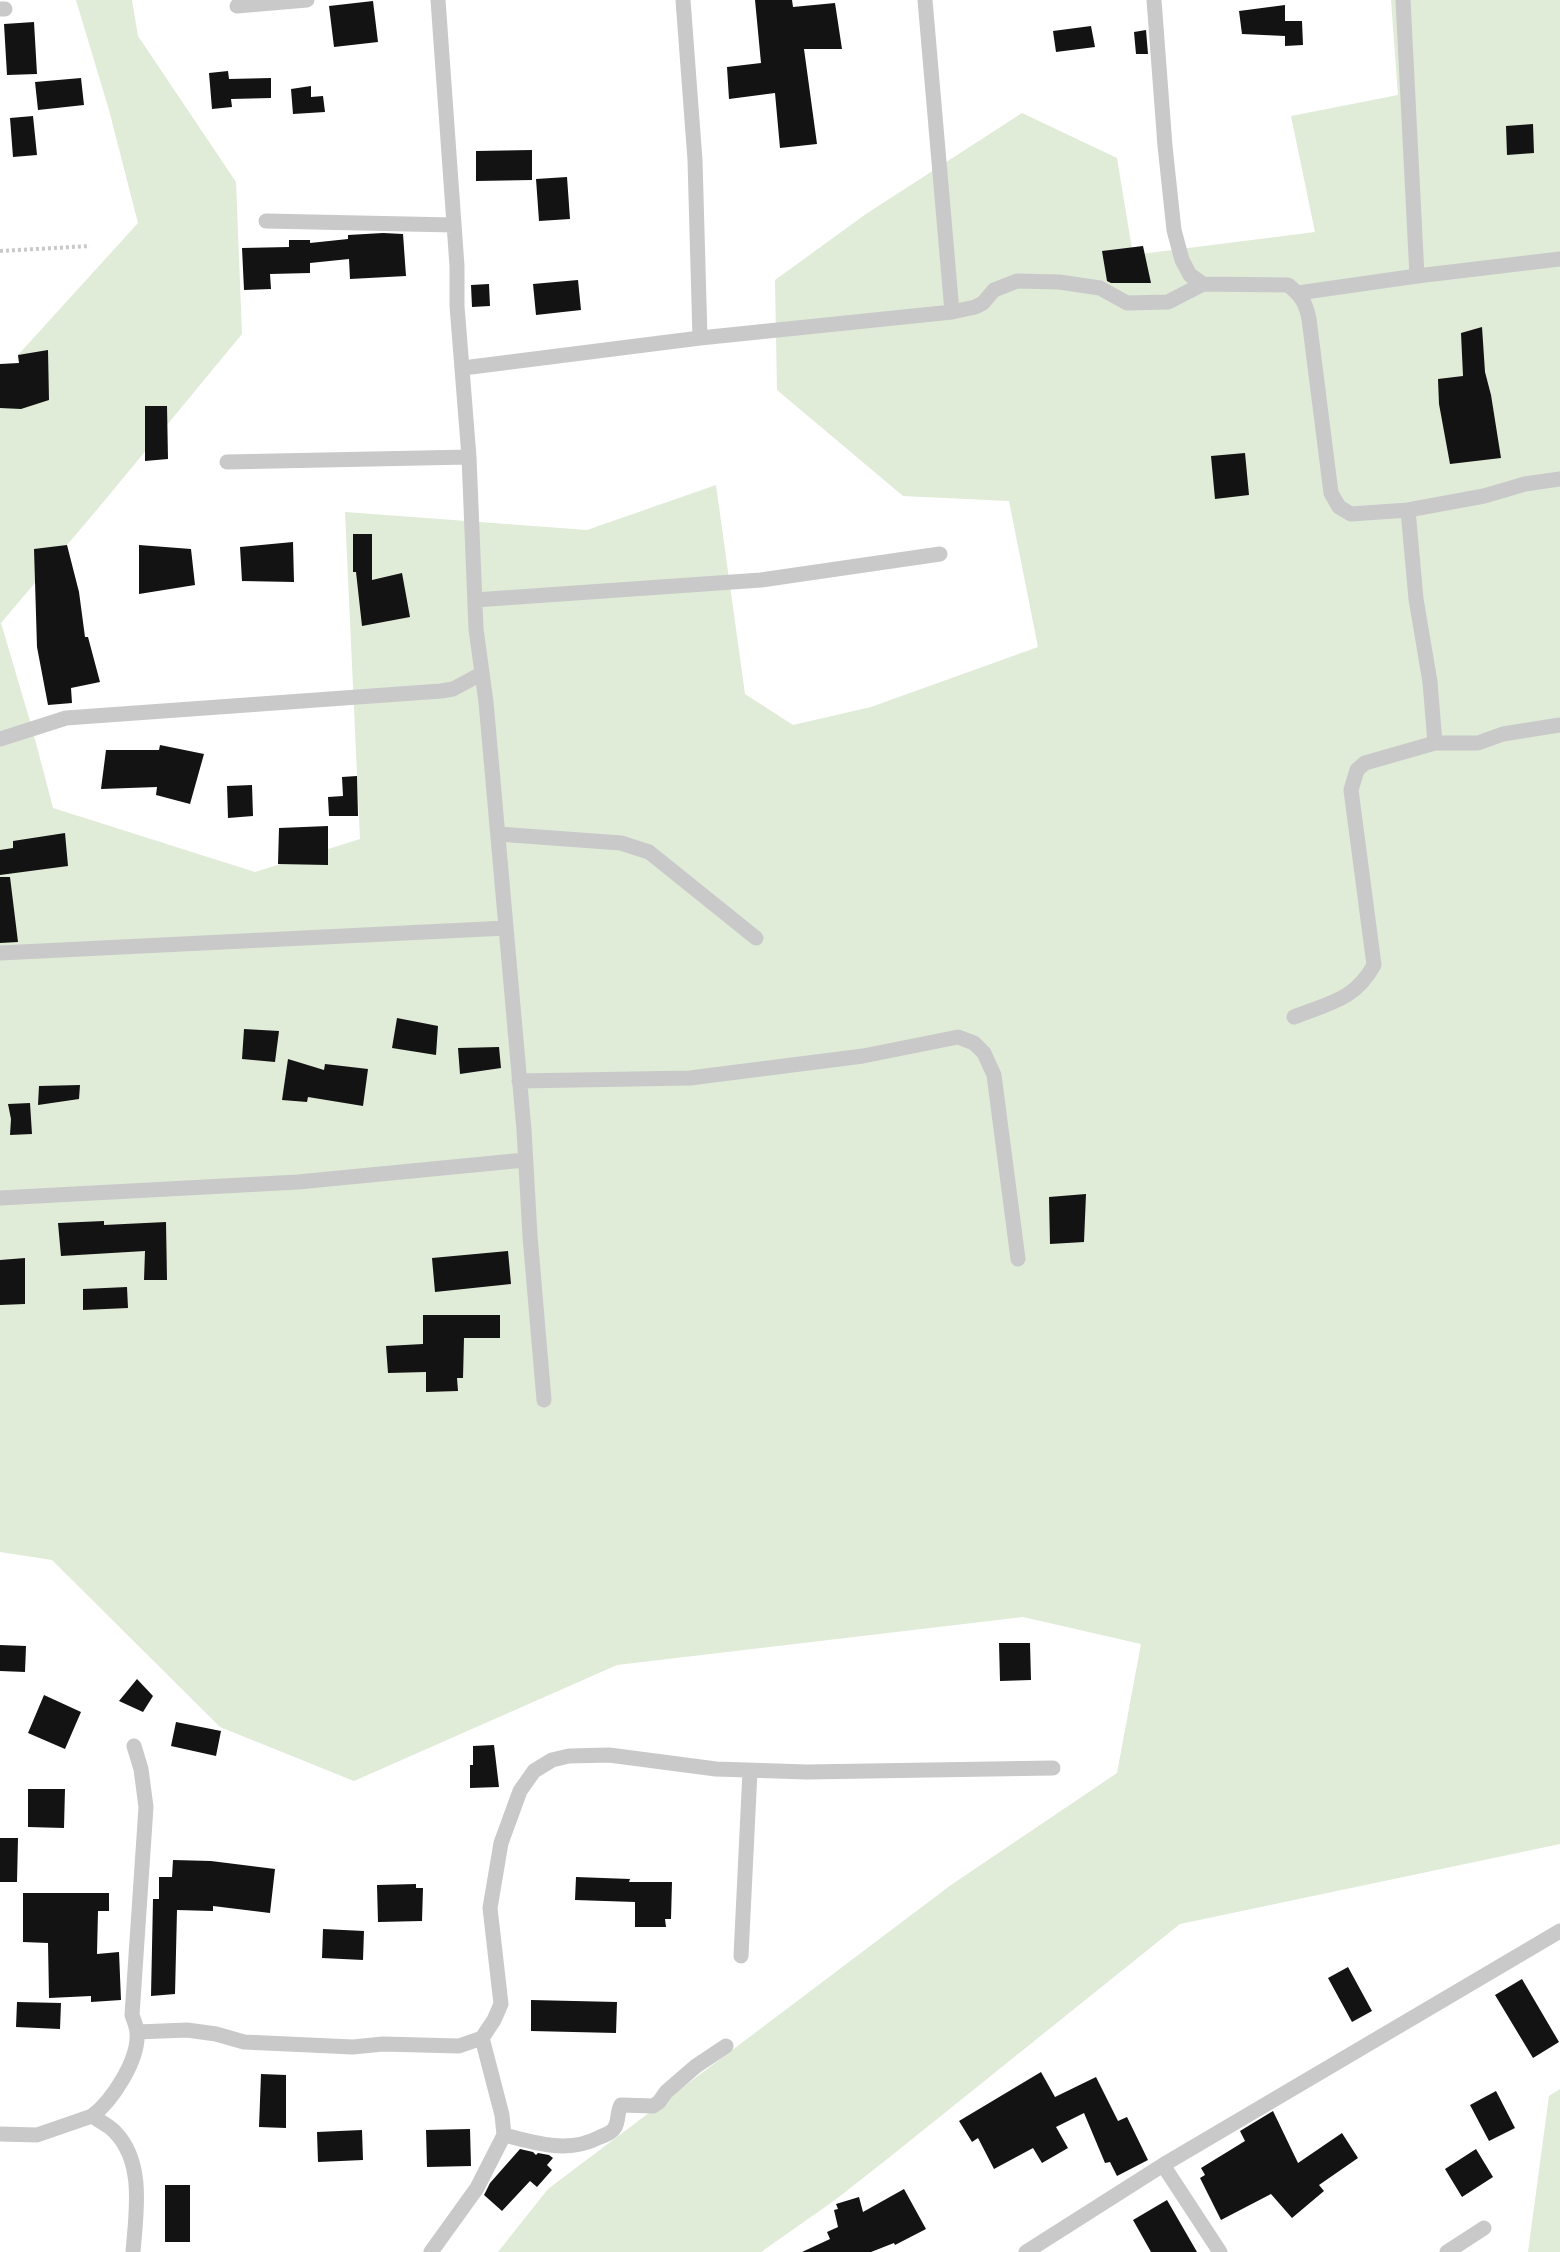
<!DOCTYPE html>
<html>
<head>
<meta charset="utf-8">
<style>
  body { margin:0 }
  canvas { display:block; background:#fff }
</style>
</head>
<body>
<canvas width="1560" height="2252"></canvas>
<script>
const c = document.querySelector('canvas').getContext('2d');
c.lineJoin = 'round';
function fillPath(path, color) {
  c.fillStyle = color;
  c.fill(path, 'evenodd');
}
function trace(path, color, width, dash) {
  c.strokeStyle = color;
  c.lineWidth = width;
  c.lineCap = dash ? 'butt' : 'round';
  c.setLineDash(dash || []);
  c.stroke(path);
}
const green = new Path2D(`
  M76,0H132L138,36L236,182L242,334L100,506L1,623L32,728L53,808L255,872L360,839L345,512L587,530L716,485L745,694L793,725L871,707L1038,647L1009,501L903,496L777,390L775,280L866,214L1022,113L1117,158L1133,255L1315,232L1291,116L1398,95L1391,0H1560V1844L1180,1924L886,2160L835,2200L761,2252H498L548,2189L951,1885L1117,1773L1141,1644L1023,1617L617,1665L354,1781L220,1727L52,1560L0,1552V386L19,364L18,355L138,223L109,110Z
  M1560,2089V2252H1528L1549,2096Z`);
const building = new Path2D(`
  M755,0H792L793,7L835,3L842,49H804L817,144L780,148L775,93L729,99L727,67L761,63Z
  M373,1L378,42L334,47L329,6Z
  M1285,5V21H1302L1303,45L1285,46V36L1242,34L1239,11Z
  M34,22L37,74L7,75L4,24Z
  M1091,26L1095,47L1056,52L1053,31Z
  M1146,30L1148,54H1136L1134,32Z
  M228,71L229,79L271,78V98L231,99L232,107L212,109L209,73Z
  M81,78L84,105L38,110L35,82Z
  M311,86V97L323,96L325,112L293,114L291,89Z
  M33,116L37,155L13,157L10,118Z
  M1533,124L1534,153L1507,155L1506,126Z
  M532,150V180L476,181V151Z
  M567,177L570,219L539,221L536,179Z
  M383,233L403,234L406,276L350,279L349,259L310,263V273L270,274L271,289L244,290L242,248L289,247V240H310V243L348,239V235Z
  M1143,246L1151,283H1111L1107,281L1102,251Z
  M578,280L581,310L536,315L533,284Z
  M489,284L490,306L472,307L471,285Z
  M1482,327L1485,372L1491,395L1501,458L1450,464L1439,404L1438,379L1463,376L1461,333Z
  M48,350L49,400L21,409L0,408V364L19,363L18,355Z
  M145,406H167L168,459L145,461Z
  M1245,453L1249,495L1215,499L1211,456Z
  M353,534H372V580L402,573L410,617L362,626L356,572H353Z
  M293,542L294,582L242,581L240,547Z
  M67,545L79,592L85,637H88L100,682L71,688L72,703L48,705L37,647L34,549Z
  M139,545L191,549L195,585L139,594Z
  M160,745L204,754L190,804L156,795L157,787L101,789L106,750H159Z
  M357,776L358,816H329L328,797L343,796L342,777Z
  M252,785L253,816L228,818L227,786Z
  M328,826V865L278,864L279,828Z
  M65,833L68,866L0,875V850L13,848V841Z
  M0,877H10L18,942L0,943Z
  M397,1018L438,1026L436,1055L392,1048Z
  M244,1029L279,1031L275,1062L242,1059Z
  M499,1047L501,1068L460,1074L458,1048Z
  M288,1059L324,1070L325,1064L368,1069L363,1106L308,1097L307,1102L282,1100Z
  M80,1085L79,1099L38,1105L39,1086Z
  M30,1103L32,1134L10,1135L11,1119L8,1104Z
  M1086,1194L1084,1242L1050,1244L1049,1197Z
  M104,1221V1225L166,1222L167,1280H144L145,1251L61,1256L58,1223Z
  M508,1251L511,1284L435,1292L432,1258Z
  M25,1258V1304L0,1305V1260Z
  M127,1287L128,1308L83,1310V1289Z
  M423,1315H500V1338H464L463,1378H457L458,1391L426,1392V1372L388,1373L386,1346L423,1344Z
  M999,1643H1030L1031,1680L1000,1681Z
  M0,1645L26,1646L25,1672L0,1671Z
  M137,1679L153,1696L143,1712L119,1701Z
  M44,1695L81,1712L65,1749L28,1733Z
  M176,1722L221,1731L216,1756L171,1746Z
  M494,1745L499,1787L470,1788V1765H473V1746Z
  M28,1789H65L64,1828L28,1827Z
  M0,1838H18L17,1882H0Z
  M173,1860L211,1861L275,1869L270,1913L213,1906V1911L177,1910L175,1994L151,1996L153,1899H159V1877H172Z
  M576,1877L630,1879L629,1882H672L671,1919H665L666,1927H635V1902L575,1900Z
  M416,1884V1888H423L422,1921L378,1922L377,1885Z
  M23,1893H109V1911H98L97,1954L119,1952L121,2000L91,2002V1996L49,1998L48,1943L23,1942Z
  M323,1929L364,1931L363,1960L322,1958Z
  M1348,1967L1372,2011L1352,2022L1328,1978Z
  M1522,1979L1559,2042L1533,2058L1495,1995Z
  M531,2000L617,2002L616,2033L531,2031Z
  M17,2002L61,2003L60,2029L16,2027Z
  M1041,2072L1055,2097L1096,2077L1118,2121L1127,2117L1148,2160L1117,2176L1110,2162L1105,2163L1084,2113L1056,2127L1068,2148L1042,2163L1033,2148L994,2169L978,2138L972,2142L959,2121Z
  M261,2074L286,2075V2128L259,2127Z
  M1496,2091L1515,2128L1489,2141L1470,2105Z
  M1273,2111L1298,2163L1342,2133L1358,2158L1319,2185L1324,2191L1292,2218L1271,2194L1221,2220L1200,2178L1205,2175L1201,2168L1245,2141L1240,2131Z
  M470,2129L471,2166L427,2167L426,2130Z
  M362,2130L363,2160L318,2162L317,2132Z
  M520,2149L533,2152L536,2155L538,2153L549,2155L553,2158L547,2165L552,2170L537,2187L530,2181L502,2211L484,2195L490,2183Z
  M1476,2149L1493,2177L1462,2197L1445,2169Z
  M165,2185H190V2242H165Z
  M904,2189L926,2229L895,2245L894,2243L871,2252H802L830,2239L827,2232L838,2227L834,2210L838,2209L836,2204L859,2197L863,2212Z
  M1167,2200L1197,2252H1151L1133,2220Z`);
const path = new Path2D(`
  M0,251L90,246`);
const minor = new Path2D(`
  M438,0L457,266V306L469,457L476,629L486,702L524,1130L530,1236L544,1400
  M683,0L695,160L700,338
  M925,0L952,312
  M1154,0L1165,146L1174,230L1182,260L1190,275L1203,284L1288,285C1301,295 1306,303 1309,319L1331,493L1339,507L1351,514L1408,510L1416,599L1430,682L1435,743L1365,763L1357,770L1351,790L1374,965C1355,1000 1329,1003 1294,1017
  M1403,0L1417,276
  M237,6L307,0
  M0,9H5
  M266,221L454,225
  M1298,293L1417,276L1560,259
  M463,368L700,338L952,312L975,307L983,303L994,290L1017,281L1059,282L1100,288L1127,303L1168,302L1203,284
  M227,462L469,457
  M1408,510L1484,496L1525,484L1560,479
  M475,600L761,580L940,554
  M0,739L66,718L441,691L453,689L481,674
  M1435,743H1478L1503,734L1560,725
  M498,834L621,843L649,852L756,938
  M0,953L506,928
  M519,1081L690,1078L863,1056L958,1037L974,1043L984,1053L994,1075L1018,1259
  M0,1198L298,1182L525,1160
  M741,1956L750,1771
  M137,2032L187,2030L216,2034L244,2042L353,2047L383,2044L459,2046L482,2038L494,2020L501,2004L490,1908L501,1843L520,1791L534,1771L552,1760L569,1756L609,1755L716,1769L807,1772L1053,1768
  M92,2116C112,2101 139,2060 137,2033C137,2027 134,2021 132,2015L146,1807L141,1769L134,1746
  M0,2134L37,2135L92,2116C99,2121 109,2125 115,2132C145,2163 136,2213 133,2252
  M504,2135C537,2143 568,2154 600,2137C605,2135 613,2132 615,2127C619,2120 617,2112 621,2105L653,2106L659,2102L666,2092L696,2066L726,2046
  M1163,2165L1220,2252
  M431,2252L477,2188L504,2135L502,2115L482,2038
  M1026,2252L1163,2165L1560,1931
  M1447,2252L1484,2228`);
fillPath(green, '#e0ebd8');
fillPath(building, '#131313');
trace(path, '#c9c9c9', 4, [3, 3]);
trace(minor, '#c9c9c9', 15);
</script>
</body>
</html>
